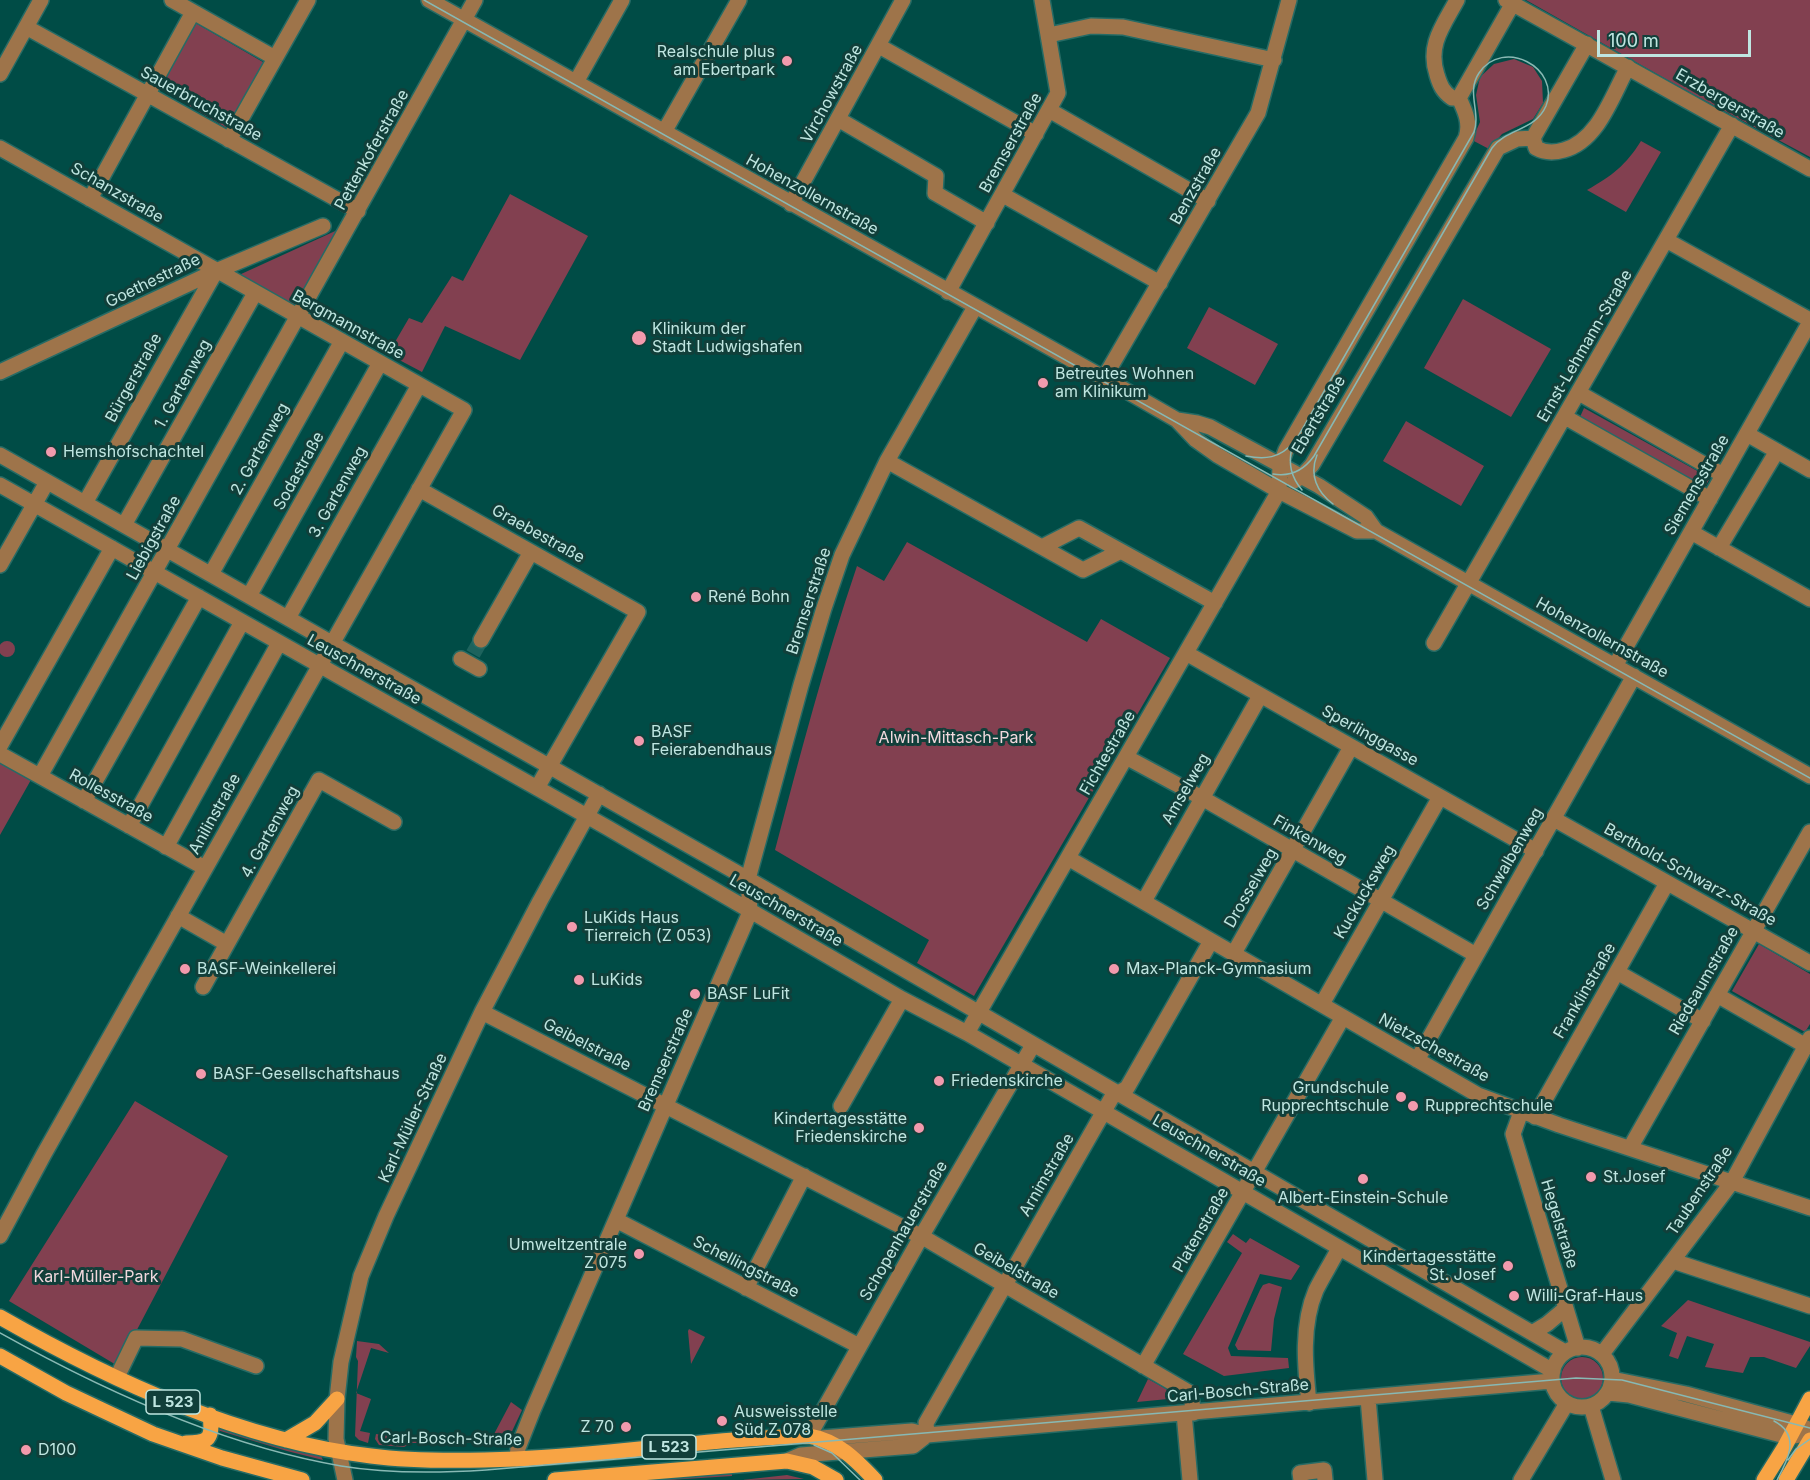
<!DOCTYPE html>
<html>
<head>
<meta charset="utf-8">
<style>
  body { margin:0 }
  #map { position:relative; width:1810px; height:1480px; overflow:hidden; background:#004c46; font-family:Inter,sans-serif }
  canvas { display:block }
  .scale { position:absolute; left:1597px; top:30px; width:154px; height:27px; box-sizing:border-box; border:3px solid #bfe6e1; border-top:0; padding-left:8px; font-size:18px; line-height:21px; white-space:nowrap; color:#bfe6e1; -webkit-text-stroke:4px #113f3a; paint-order:stroke }
</style>
</head>
<body>
<div id="map">
<canvas width="1810" height="1480"></canvas>
<div class="scale">100 m</div>
</div>
<script>
const c = document.querySelector('canvas').getContext('2d');
c.lineJoin = 'round';
function fillPath(path, color) {
  c.fillStyle = color;
  c.fill(path, 'evenodd');
}
function trace(path, color, width, dash) {
  c.strokeStyle = color;
  c.lineWidth = width;
  c.lineCap = dash ? 'butt' : 'round';
  c.setLineDash(dash || []);
  c.stroke(path);
}
function drawText(font, color, halo, rows, align = 'center') {
  c.font = font + ' Inter,sans-serif';
  c.lineWidth = 6;
  c.setLineDash([]);
  c.textBaseline = 'middle';
  c.strokeStyle = halo;
  c.fillStyle = color;
  for (const [text, x, y, turn = 0] of rows) {
    c.save();
    c.translate(x, y);
    c.rotate((+turn || 0) * Math.PI / 180);
    c.textAlign = isNaN(turn) ? turn : align;
    if (halo) c.strokeText(text, 0, 0);
    c.fillText(text, 0, 0);
    c.restore();
  }
}
const green = new Path2D(`
  M1526,0H1810V157L1678,86Z
  M194,22L268,65L230,130L156,86Z
  M1514,59L1533,67L1542,81L1543,103L1533,119L1502,134L1489,149L1472,140L1480,122L1476,95L1480,77L1494,64Z
  M1641,141L1661,152L1626,212L1587,190C1612,176 1626,165 1641,141Z
  M510,194L588,236L520,360L445,326L422,372L388,354L409,318L422,323L452,276L463,281Z
  M344,227L298,310L239,275Z
  M1463,299L1551,349L1511,417L1424,368Z
  M1209,307L1278,344L1255,385L1187,348Z
  M1584,408L1710,478L1705,487L1580,417Z
  M1406,421L1484,466L1461,506L1383,461Z
  M907,542L1087,642L1101,619L1170,658L974,996L917,963L929,940L775,850C800,755 825,660 857,566L884,581Z
  M-1 649a8 8 0 1 1 16 0a8 8 0 1 1-16 0Z
  M0,761L32,778L0,835Z
  M1759,944L1810,974V1024L1805,1032L1732,991Z
  M135,1101L228,1156L118,1366L9,1301Z
  M1233,1234L1246,1243L1250,1238L1300,1266L1291,1280L1260,1274L1228,1348L1231,1356L1288,1358L1289,1368L1224,1376L1183,1354L1242,1253L1227,1242Z
  M1269,1283L1282,1287L1274,1319L1271,1351L1238,1350L1235,1345L1260,1290L1263,1285Z
  M1688,1300L1810,1342V1346L1796,1368L1764,1357H1750L1743,1373L1705,1367L1714,1344L1687,1336L1678,1359L1669,1356L1677,1333L1661,1326Z
  M689,1329L705,1337L691,1364L688,1331Z
  M357,1341L379,1344L389,1353L371,1348L356,1393L371,1399L360,1431L370,1433L368,1443L359,1440L355,1436L358,1361L356,1357Z
  M1561 1378a21 21 0 1 1 42 0a21 21 0 1 1-42 0Z
  M1148,1379L1170,1391L1168,1399L1137,1402Z
  M511,1402L522,1410L507,1442L412,1443L404,1447L379,1445L375,1439L376,1434L423,1440L493,1436Z
  M219,1424L320,1454L323,1460L287,1451L217,1430Z
  M732,1473V1476L669,1480L647,1479Z
  M787,1475L804,1479L742,1480Z`);
const minorTunnel = new Path2D(`
  M473,654L481,640`);
const minor = new Path2D(`
  M172,0L275,58
  M429,0L1104,378L1177,420L1196,440L1217,455L1279,491L1357,531H1376
  M1506,0L1810,169
  M26,27L358,211
  M1049,35L1091,26L1123,27L1274,60
  M879,46L1036,134
  M0,74L41,0
  M576,82L622,0
  M1459,98L1513,3
  M1049,110L1208,201
  M838,119L936,176L935,193L987,223
  M664,132L739,0
  M1533,138L1587,44
  M229,140L308,0
  M0,148L464,410L44,1154L0,1236
  M1003,195L1160,283
  M90,199L193,12
  M791,204L903,0
  M1666,240L1810,320
  M948,292L1058,93L1042,0
  M0,372L216,271L323,226
  M1104,378L1258,113L1289,0
  M1579,393L1723,475
  M1565,417L1710,499
  M1177,420L1197,423L1210,427L1319,486L1366,517L1376,531L1810,776
  M1747,434L1810,470
  M0,455L748,879L1565,1352
  M887,461L1083,570L1121,551
  M1294,481L1301,477L1312,465L1498,148L1517,139L1533,138L1536,148C1545,153 1554,153 1564,150C1598,141 1612,96 1628,67
  M0,485L608,828L902,999L967,1033L1553,1371
  M419,489L638,612L537,788
  M85,503L216,271
  M124,525L255,293
  M1691,532L1810,599
  M1042,547L1079,528L1215,603
  M1719,548L1777,451
  M0,565L47,482
  M211,574L342,341
  M249,596L380,363
  M288,618L419,385
  M481,640L531,552
  M1434,643L1732,125
  M1186,653L1536,851
  M461,659L479,669
  M1615,666L1810,322
  M0,746L112,548
  M0,754L205,868
  M1126,757L1202,798L1476,955
  M40,776L475,0
  M84,801L199,597
  M1554,819L1810,963
  M129,826L242,622
  M166,847L279,643
  M1068,858L1478,1095L1559,1125L1810,1208
  M1144,901L1260,696
  M178,916L227,944L319,780L394,822
  M1234,953L1351,747
  M1617,972L1703,1021
  M203,987L227,944
  M1717,995L1806,1046
  M1322,1004L1440,797
  M482,1012L926,1239L1190,1393L1194,1413
  M967,1033L1279,491L1280,466L1286,450L1466,138C1471,123 1465,111 1459,98H1452C1443,92 1440,85 1437,75C1427,45 1443,26 1457,0
  M1417,1060L1634,676
  M841,1106L902,999
  M1521,1112L1513,1134L1578,1348
  M1535,1117L1667,883
  M1630,1148L1810,832
  M616,1220L859,1346
  M1673,1261L1810,1306
  M746,1288L804,1176
  M1532,1333L1547,1324L1566,1308
  M1552 1377a30 30 0 1 1 60 0a30 30 0 1 1-60 0Z
  M1602,1354L1732,1182L1810,1038
  M1143,1366L1343,1017
  M117,1377L136,1338L182,1339L256,1366
  M1612,1379L1686,1394L1796,1424L1806,1428
  M1608,1393L1629,1395L1789,1437L1810,1433
  M1368,1398L1375,1480
  M1309,1403C1305,1366 1301,1325 1316,1290C1323,1276 1332,1262 1339,1248
  M1591,1406L1613,1480
  M1184,1413L1190,1480
  M927,1435L926,1423L1112,1097L1127,1088L1211,941
  M809,1436L921,1237L1033,1045
  M821,1438L912,1431L927,1435L1552,1381
  M517,1459L518,1448L533,1410L750,912L748,879L801,685L824,608L842,555L887,461L975,307
  M787,1461L801,1455L913,1446L927,1435
  M345,1480L336,1439L337,1399L341,1362L361,1276L386,1216L482,1012L540,901L599,794
  M1301,1480L1300,1473L1324,1470L1325,1480
  M1521,1480L1567,1403`);
const major = new Path2D(`
  M0,1317C112,1381 242,1441 371,1456C418,1462 468,1461 516,1459C614,1455 711,1438 809,1436C838,1441 856,1460 875,1480
  M0,1356L66,1393L153,1434L222,1458L302,1480
  M286,1440L315,1423L337,1399
  M186,1443C209,1443 213,1439 210,1415
  M555,1480L787,1461L813,1467L836,1480
  M1764,1480L1784,1448L1810,1399
  M1786,1480L1810,1440`);
const tram = new Path2D(`
  M424,0L1810,778
  M1317,455C1309,475 1317,492 1333,504
  M1246,456C1265,460 1280,458 1293,443
  M1273,474C1290,477 1304,470 1314,456L1492,148C1507,128 1535,131 1546,106C1561,68 1503,37 1479,73C1466,92 1481,112 1474,132L1292,447C1288,464 1291,477 1302,490
  M0,1333C104,1391 223,1446 341,1466C389,1474 438,1473 486,1470L1576,1378L1622,1380L1810,1428
  M1774,1421C1801,1435 1788,1460 1777,1480
  M814,1445L832,1453L860,1480
  M1788,1460L1796,1449L1810,1439`);
const markers = [
  [787,61,6,"#f29aad"],
  [639,338,8,"#f29aad"],
  [1043,383,6,"#f29aad"],
  [51,452,6,"#f29aad"],
  [696,597,6,"#f29aad"],
  [639,741,6,"#f29aad"],
  [572,927,6,"#f29aad"],
  [185,969,6,"#f29aad"],
  [1114,969,6,"#f29aad"],
  [579,980,6,"#f29aad"],
  [695,994,6,"#f29aad"],
  [201,1074,6,"#f29aad"],
  [939,1081,6,"#f29aad"],
  [1401,1097,6,"#f29aad"],
  [1413,1106,6,"#f29aad"],
  [919,1128,6,"#f29aad"],
  [1591,1177,6,"#f29aad"],
  [1363,1179,6,"#f29aad"],
  [639,1254,6,"#f29aad"],
  [1508,1266,6,"#f29aad"],
  [1514,1296,6,"#f29aad"],
  [722,1421,6,"#f29aad"],
  [626,1427,6,"#f29aad"],
  [26,1450,6,"#f29aad"]
];
const shields = [
  [173,1402,54],
  [669,1447,54]
];
const shieldNames = [
  ["L 523",173,1402],
  ["L 523",669,1447]
];
const poiNames = [
  ["Realschule plus",775,52,"right"],
  ["am Ebertpark",775,70,"right"],
  ["Klinikum der",652,329],
  ["Stadt Ludwigshafen",652,347],
  ["Betreutes Wohnen",1055,374],
  ["am Klinikum",1055,392],
  ["Hemshofschachtel",63,452],
  ["René Bohn",708,597],
  ["BASF",651,732],
  ["Feierabendhaus",651,750],
  ["LuKids Haus",584,918],
  ["Tierreich (Z 053)",584,936],
  ["BASF-Weinkellerei",197,969],
  ["Max-Planck-Gymnasium",1126,969],
  ["LuKids",591,980],
  ["BASF LuFit",707,994],
  ["BASF-Gesellschaftshaus",213,1074],
  ["Friedenskirche",951,1081],
  ["Grundschule",1389,1088,"right"],
  ["Rupprechtschule",1389,1106,"right"],
  ["Rupprechtschule",1425,1106],
  ["Kindertagesstätte",907,1119,"right"],
  ["Friedenskirche",907,1137,"right"],
  ["St.Josef",1603,1177],
  ["Albert-Einstein-Schule",1363,1198,"center"],
  ["Umweltzentrale",627,1245,"right"],
  ["Z 075",627,1263,"right"],
  ["Kindertagesstätte",1496,1257,"right"],
  ["St. Josef",1496,1275,"right"],
  ["Willi-Graf-Haus",1526,1296],
  ["Ausweisstelle",734,1412],
  ["Süd Z 078",734,1430],
  ["Z 70",614,1427,"right"],
  ["D100",38,1450]
];
const streetNames = [
  ["Virchowstraße",832,94,-61],
  ["Sauerbruchstraße",201,104,29],
  ["Erzbergerstraße",1730,104,30],
  ["Bremserstraße",1011,143,-61],
  ["Pettenkoferstraße",372,150,-61],
  ["Benzstraße",1196,186,-60],
  ["Schanzstraße",117,193,30],
  ["Hohenzollernstraße",812,195,29],
  ["Goethestraße",153,281,-26],
  ["Bergmannstraße",348,325,29],
  ["Ernst-Lehmann-Straße",1585,346,-60],
  ["Bürgerstraße",134,378,-61],
  ["1. Gartenweg",183,384,-61],
  ["Ebertstraße",1319,415,-59],
  ["2. Gartenweg",260,449,-61],
  ["Sodastraße",299,471,-61],
  ["Siemensstraße",1697,485,-60],
  ["3. Gartenweg",338,492,-61],
  ["Graebestraße",538,534,29],
  ["Liebigstraße",154,538,-61],
  ["Bremserstraße",809,601,-72],
  ["Hohenzollernstraße",1602,638,29],
  ["Leuschnerstraße",364,670,29],
  ["Sperlinggasse",1370,736,29],
  ["Fichtestraße",1108,753,-60],
  ["Amselweg",1186,789,-60],
  ["Rollesstraße",111,796,29],
  ["Anilinstraße",215,814,-61],
  ["4. Gartenweg",270,832,-61],
  ["Finkenweg",1310,840,30],
  ["Schwalbenweg",1510,859,-60],
  ["Berthold-Schwarz-Straße",1690,875,29],
  ["Drosselweg",1251,888,-60],
  ["Kuckucksweg",1365,892,-60],
  ["Leuschnerstraße",786,911,30],
  ["Riedsaumstraße",1704,981,-60],
  ["Franklinstraße",1585,991,-60],
  ["Geibelstraße",587,1045,27],
  ["Nietzschestraße",1434,1048,29],
  ["Bremserstraße",666,1060,-66],
  ["Karl-Müller-Straße",413,1118,-65],
  ["Leuschnerstraße",1209,1151,30],
  ["Arnimstraße",1047,1175,-60],
  ["Taubenstraße",1700,1191,-56],
  ["Hegelstraße",1559,1224,73],
  ["Platenstraße",1201,1230,-60],
  ["Schopenhauerstraße",904,1231,-60],
  ["Schellingstraße",746,1267,27],
  ["Geibelstraße",1016,1271,30],
  ["Carl-Bosch-Straße",1238,1391,-5],
  ["Carl-Bosch-Straße",451,1439,1]
];
const parkNames = [
  ["Alwin-Mittasch-Park",956,738],
  ["Karl-Müller-Park",96,1277]
];
fillPath(green, '#824050');
trace(minorTunnel, '#1d635d', 15, [15, 8]);
trace(minor, '#266b65', 18);
trace(major, '#266b65', 18);
trace(minor, '#9e744a', 15);
trace(major, '#f8a444', 15);
trace(tram, '#88b9b4', 1.5);
for (const [x, y, r, color] of markers) {
  const dot = new Path2D();
  dot.arc(x, y, r, 0, 2 * Math.PI);
  c.fillStyle = color;
  c.fill(dot);
  trace(dot, '#113f3a', 2);
}
for (const [x, y, w] of shields) {
  const box = new Path2D();
  box.roundRect(x - w / 2, y - 12, w, 24, 4.5);
  c.fillStyle = '#113f3a';
  c.fill(box);
  trace(box, '#bfe6e1', 1.5);
}
drawText('bold 15px', '#bfe6e1', null, shieldNames);
drawText('16px', '#bfe6e1', '#113f3a', poiNames, 'left');
drawText('16px', '#bfe6e1', '#113f3a', streetNames);
drawText('16px', '#f1d8dd', '#113f3a', parkNames);
</script>
</body>
</html>
